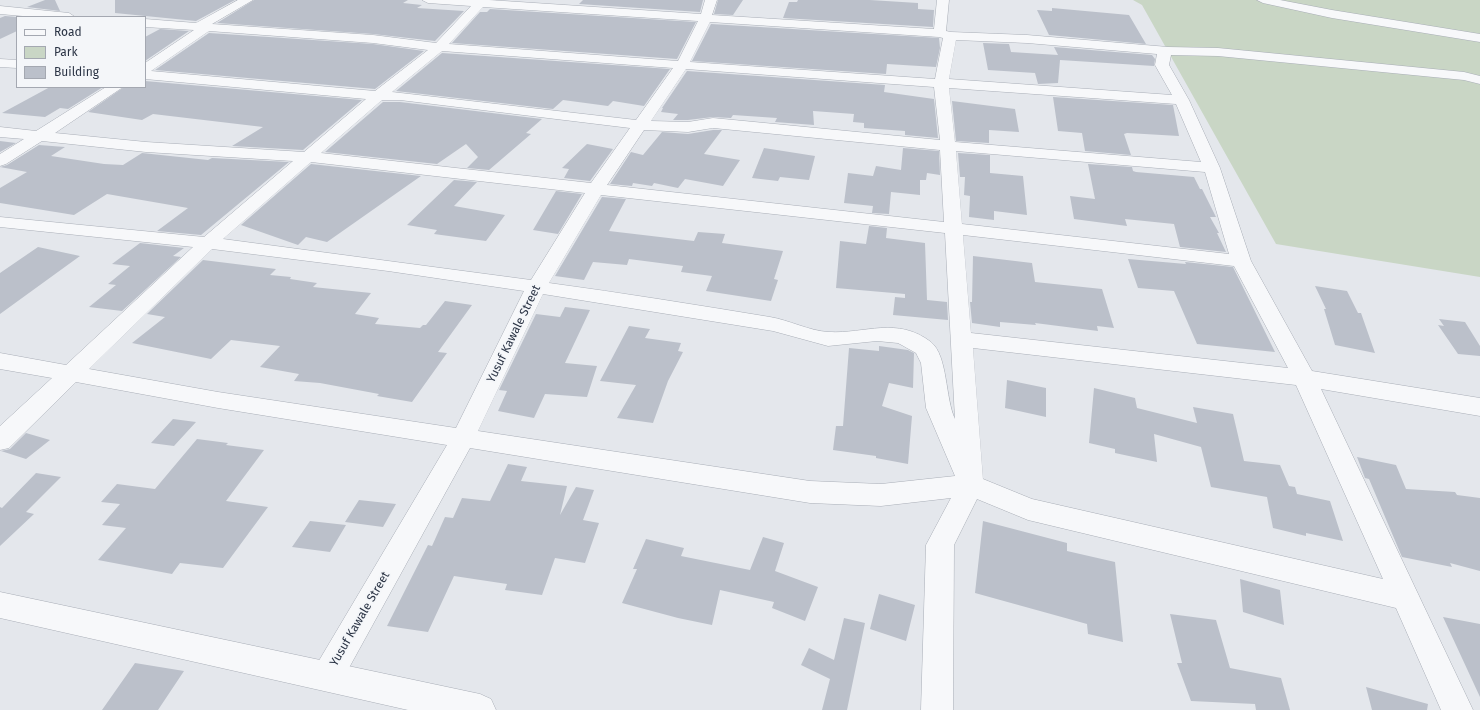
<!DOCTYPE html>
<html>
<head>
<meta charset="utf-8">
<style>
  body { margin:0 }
  #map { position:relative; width:1480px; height:710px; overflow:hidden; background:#e4e7ec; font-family:"Fira Sans",sans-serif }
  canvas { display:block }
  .legend { position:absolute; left:16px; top:16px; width:130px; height:72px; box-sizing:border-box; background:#f4f6f9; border:1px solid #a4a8b1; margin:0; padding:5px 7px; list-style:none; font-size:12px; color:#2b3445 }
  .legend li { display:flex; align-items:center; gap:8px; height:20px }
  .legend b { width:20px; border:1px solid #a4a8b1 }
</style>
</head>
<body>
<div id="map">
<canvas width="1480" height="710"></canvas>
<ul class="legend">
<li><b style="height:5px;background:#f7f8fa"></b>Road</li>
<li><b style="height:11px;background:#c9d6c5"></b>Park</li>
<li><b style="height:11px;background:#bbc0ca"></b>Building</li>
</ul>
</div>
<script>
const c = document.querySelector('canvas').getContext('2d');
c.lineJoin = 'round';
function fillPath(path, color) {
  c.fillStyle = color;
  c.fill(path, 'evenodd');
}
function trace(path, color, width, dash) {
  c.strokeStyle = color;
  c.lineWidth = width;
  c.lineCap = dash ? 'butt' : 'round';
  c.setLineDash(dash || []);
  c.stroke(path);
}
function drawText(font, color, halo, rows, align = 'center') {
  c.font = font + ' "Fira Sans",sans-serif';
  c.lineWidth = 3.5;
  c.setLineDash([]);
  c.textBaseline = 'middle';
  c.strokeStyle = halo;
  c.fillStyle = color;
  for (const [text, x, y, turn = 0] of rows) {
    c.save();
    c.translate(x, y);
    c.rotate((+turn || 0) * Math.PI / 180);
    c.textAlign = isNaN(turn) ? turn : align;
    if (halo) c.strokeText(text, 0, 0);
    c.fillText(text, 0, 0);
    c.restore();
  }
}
const green = new Path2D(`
  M1133,0H1480V277L1276,244L1142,5Z`);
const building = new Path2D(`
  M45,0H55L60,11L27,7Z
  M115,0H235L196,21L115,13Z
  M254,0H408L403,3L422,5L417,8L464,11L435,41L373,34L217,23Z
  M583,0H703L700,12L579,4Z
  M718,0H743L733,15L714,14Z
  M798,0H870L918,3V9L934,10L933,27L783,18L789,2H797Z
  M1052,8L1129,15L1146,44L1049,35L1037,10L1052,11Z
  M490,9L696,22L677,59L452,43L480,12H487Z
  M5,16L17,17V31L0,39V18Z
  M711,24L939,38L940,48L936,67L887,64L886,74L692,61Z
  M160,29L189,31L145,61V37Z
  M209,33L373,44L424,51L375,89L155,70Z
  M983,43L1009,44L1011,52L1058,55L1054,47L1152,55L1155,59L1154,66L1060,60L1058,83L1038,84L1035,73L988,70Z
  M442,53L670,69L644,106L613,101L608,106L563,100L553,109L396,91Z
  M687,71L885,85L884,92L934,99L938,138L905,135V131L864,128V123L853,122L854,114L813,111L814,125L775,122L777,118L733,115L731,118L713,117L688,120H673L678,114L661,112L663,108H662Z
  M145,81L362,100L303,150L232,146L263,127L153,114L142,120L88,112L124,87H145Z
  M50,87H103L68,109L60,108L45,117L2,113Z
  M1053,97L1173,105L1179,136L1127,133L1124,134L1131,155L1085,151L1082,133L1058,131Z
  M952,101L1015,109L1019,132L989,130V143L956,141Z
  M383,102H400L542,119L526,133L531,134L489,170L467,168L478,157L466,144L437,164L325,152Z
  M713,130H722L704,154L740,160L723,186L685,179L678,188L654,183L652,186L633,183L632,186L610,184L631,152L643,155L662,132L688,134Z
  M0,141L16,143L0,152Z
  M587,144L613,149L590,181L564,178L569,169L562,168Z
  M39,145L65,147L51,156L104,164L123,165L142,153L208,160L212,158L289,162L201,235L157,231L188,208L107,194L74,215L0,203V188L27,172L0,167L7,165Z
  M764,148L815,156L809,180L780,177L778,181L752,178Z
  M903,148L939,151L940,175L927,173L926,180H920V195L891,192L889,214L872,213L873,206L844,203L848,173L873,176L876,166L901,170Z
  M958,153L990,155V173L1023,176L1027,215L994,211V220L969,217L970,196L964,195L965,177H960Z
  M311,164L421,176L327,242L306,237L298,245L241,225Z
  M1088,164L1132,167L1133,171L1136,172L1194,177L1200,189H1202L1216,217H1210L1219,233H1217L1226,252L1180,247L1174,224L1125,219L1127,226L1074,219L1070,196L1095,199Z
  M454,180L477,182L454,206L505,215L486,241L434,234L437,230L407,225Z
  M556,191L582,194L558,234L533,230Z
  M602,197L626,199L609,231L694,241L698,232L725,234L722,243L783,251L774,279L778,280L771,301L706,291L712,276L681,272L683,266L629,259L627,265L593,262L584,280L555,276Z
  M869,226L887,228L886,238L925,243L927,300L947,302L948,320L893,315L895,297L905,298V294L836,288L840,241L866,244Z
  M140,243L184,248L173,256L181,257L122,311L89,307L116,285L108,284L130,266L112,264Z
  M38,247L80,256L0,314V273Z
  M973,256L1032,263L1035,282L1102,289L1114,328L1097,326L1098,331L1035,323L1036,325L1000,322V327L972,323L970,302H972Z
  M1128,259L1186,264L1185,262L1233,267L1275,352L1197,344L1174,291L1138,288Z
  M203,260L276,269L270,275L291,277L290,279L317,283L313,287L371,293L355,314L379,318L375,324L420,328L423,325H426L445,301L472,305L438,352L447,353L412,402L377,396L379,394L320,383L294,381L299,374L260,367L280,346L231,340L211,359L132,343L165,317L147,314Z
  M1315,286L1347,291L1358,313H1361L1375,353L1335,345L1324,309H1326Z
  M565,307L590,310L565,363L597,366L587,397L545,394L534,418L498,411L507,391L499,390L536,314L560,317Z
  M1439,319L1465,322L1480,346V356L1458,354L1438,325L1444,326Z
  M629,326L650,329L645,338L681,343L678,351L683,352L668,381L653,423L617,418L636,385L600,381Z
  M879,346L908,350L914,353L913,388L889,383L882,406L912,416L908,464L876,458V456L833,450L836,426H843L849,348L879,351Z
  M1007,380L1046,388V417L1005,408Z
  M1094,388L1135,398L1137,408L1197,423L1193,407L1233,414L1244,461L1280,465L1289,486L1295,487L1297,494L1330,501L1343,541L1306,533V536L1273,528L1267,497L1211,487L1201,447L1154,434L1157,462L1115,453V449L1089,443Z
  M173,419L196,422L174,446L151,443Z
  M26,433L50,440L26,459L1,451L10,449Z
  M197,439L228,443L226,445L264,450L226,501L268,507L223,568L180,563L172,574L98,560L126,528L102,525L120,504L101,502L117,484L155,489Z
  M1357,457L1396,465L1406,489L1455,492L1457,495L1480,498V571L1450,563L1452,567L1402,557L1369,479L1365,478Z
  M508,464L527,467L521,481L567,486L560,515L576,487L594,490L583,520L599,523L585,563L555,558L542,595L505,590L507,584L454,576L428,632L387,626L428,545L432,546L445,517L453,518L462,498L490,501Z
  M36,473L61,477L26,512L34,514L0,546V507L2,508Z
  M359,500L396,504L383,527L345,522Z
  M310,521L346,525L330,552L292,547Z
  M983,521L1067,543V551L1115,562L1123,642L1088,634L1087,624L975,593Z
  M763,537L784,543L775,571L818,587L805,621L772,608L774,602L720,590L712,625L678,618L622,603L637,569H633L646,539L684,548L681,556L750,570Z
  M1240,579L1280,590L1284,625L1243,612Z
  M879,594L915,605L906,641L870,629Z
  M1170,614L1216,620L1230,668L1281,678L1290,710H1256L1255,704L1191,701L1177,663H1182Z
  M1443,617L1480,624V697Z
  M844,618L865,623L847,710H822L830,679L801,665L809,648L834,660Z
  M135,663L184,671L158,710H102Z
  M1366,687L1428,704L1427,710H1372Z`);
const minor = new Path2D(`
  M238,0H253L212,24L373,35L436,43L471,6L428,3L422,0H489L701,14L705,0H717L712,15L934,29L937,0H949L946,31L951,32L1027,35L1168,47L1218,48L1464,72L1480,76V84L1464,80L1218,56L1171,55L1169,65L1189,100L1220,168L1251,261L1312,371L1480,398V416L1321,389L1473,710H1441L1396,608L1028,520L977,499L954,545L953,710H921L926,545L951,498L881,506L810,503L470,448L339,686L328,690L317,686L312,675L317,664L447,445L218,408L76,382L9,448L0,450V426L52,378L0,369V353L66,365L193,247L0,227V217L204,237L293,161L146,152L42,141L6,164L0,166V154L24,139L0,137V127L36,131L106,87H123L55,133L146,142L304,152L366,99L145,79V63L194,30L145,27V19L196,23ZM483,7L698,21L678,61L449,44ZM710,22L939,37L943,38L935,79L690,62ZM209,31L373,43L428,50L375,91L151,71ZM956,40L1027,43L1157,54L1155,65L1172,95L949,79ZM442,51L673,68L636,120L392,92ZM686,69L934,87L940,140L713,118L688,122L651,121ZM949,88L1176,104L1201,162L955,142ZM382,100H400L630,128L591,183L321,153ZM713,128L940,150L944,222L607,185L644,130L688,132ZM956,151L1205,172L1229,254L962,224ZM311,162L585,193L531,280L223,239ZM601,195L945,233L955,419C945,398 948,356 931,342C897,316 865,334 829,332C809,331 789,320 770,317C697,305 623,293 549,283ZM963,235L1234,266L1288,368L971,333ZM212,249L388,271L524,291L456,428L218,392L89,369ZM543,294L773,331L828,346L877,341L898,343L916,353L921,363L926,408L955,476L881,484L810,481L478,431ZM973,348L1296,385L1383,579L1032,499L983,479Z
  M1257,0H1280L1332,10L1480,34V42L1332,18L1263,3Z
  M0,6L69,13L75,17H34L0,14Z
  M0,59L17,60V68L0,67Z`);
const tertiary = new Path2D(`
  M0,592L480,694L491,699L496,710H408L0,618Z`);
const streetNames = [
  ["Yusuf Kawale Street",514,334,-64],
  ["Yusuf Kawale Street",360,619,-60]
];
fillPath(green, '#c9d6c5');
fillPath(building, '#bbc0ca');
trace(minor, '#a9aeb7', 1);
trace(tertiary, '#a9aeb7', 1);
fillPath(minor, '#f7f8fa');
fillPath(tertiary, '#f7f8fa');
drawText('12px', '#2b3445', '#f4f6f9', streetNames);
</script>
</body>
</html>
